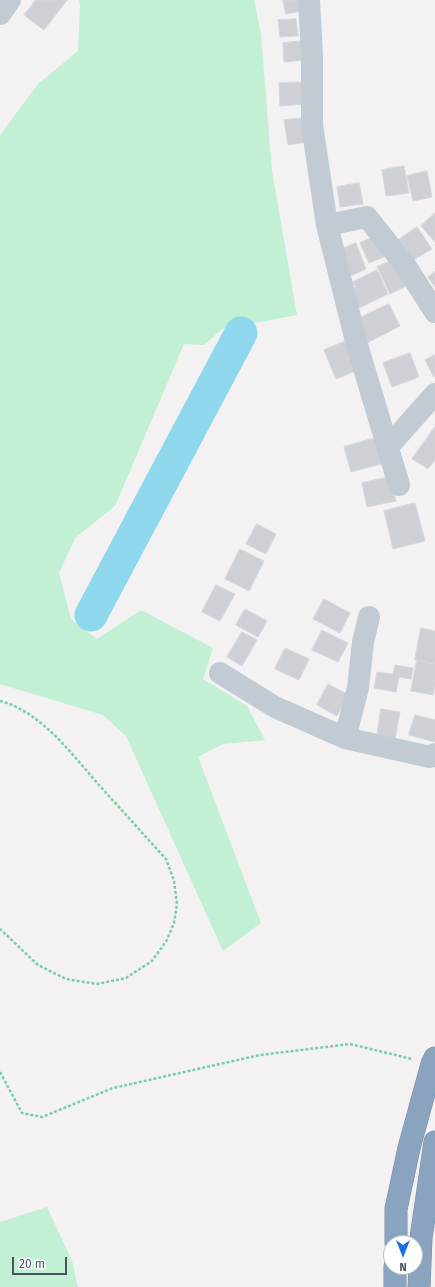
<!DOCTYPE html>
<html>
<head>
<meta charset="utf-8">
<style>
  body { margin:0 }
  #map { position:relative; width:435px; height:1287px; overflow:hidden; background:#f3f1f1; font-family:"Fira Sans",sans-serif }
  canvas { display:block }
  .north { position:absolute; left:383px; top:1235px; width:40px; height:40px; box-sizing:border-box; background:#fff; border:1px solid #b6bbbf; border-radius:50%; rotate:180deg; font-size:11px; font-weight:700; line-height:16px; text-align:center; color:#49545f }
  .north::after { content:''; display:block; margin:auto; width:14px; height:18px; background:#1a6fe5; clip-path:polygon(50% 0,100% 100%,50% 72%,0 100%) }
  .scale { position:absolute; left:12px; top:1257px; width:55px; height:18px; box-sizing:border-box; border:2px solid #49545f; border-top:0; padding-left:5px; font-size:12px; line-height:14px; white-space:nowrap; color:#49545f; -webkit-text-stroke:3px #fff; paint-order:stroke }
</style>
</head>
<body>
<div id="map">
<canvas width="435" height="1287"></canvas>
<div class="north">N</div>
<div class="scale">20 m</div>
</div>
<script>
const c = document.querySelector('canvas').getContext('2d');
c.lineJoin = 'round';
function fillPath(path, color) {
  c.fillStyle = color;
  c.fill(path, 'evenodd');
}
function trace(path, color, width, dash) {
  c.strokeStyle = color;
  c.lineWidth = width;
  c.lineCap = dash ? 'butt' : 'round';
  c.setLineDash(dash || []);
  c.stroke(path);
}
const green = new Path2D(`
  M79,0H254L261,34L272,171L297,315L222,329L204,345L184,344L115,506L75,538L59,573L71,619L97,639L141,610L213,648L203,679L247,706L265,740L223,744L198,757L261,923L223,951L126,736L103,715L0,684V135L38,84L78,51L80,5Z
  M47,1207L72,1261L78,1287H0V1222Z`);
const river = new Path2D(`
  M91,615L241,333`);
const building = new Path2D(`
  M36,0H67L44,30L24,15Z
  M283,0H305L307,10L286,14Z
  M296,19L298,36L280,37L278,20Z
  M304,41L305,60L284,62L283,43Z
  M306,82L307,104L280,106L279,83Z
  M303,118L307,142L288,145L284,120Z
  M404,166L409,193L386,196L382,170Z
  M427,171L432,197L413,201L407,176Z
  M359,183L363,204L340,207L337,187Z
  M435,213V242L421,226Z
  M417,227L432,249L405,265L397,241Z
  M376,236L386,256L369,263L360,243Z
  M356,243L366,269L348,277L337,251Z
  M397,258L409,285L390,294L377,267Z
  M377,270L388,294L359,308L350,290L356,287L353,282Z
  M435,272V287L428,277Z
  M389,304L400,326L367,343L355,320Z
  M346,341L358,370L336,379L324,350Z
  M410,353L419,377L392,387L383,363Z
  M435,355V376L434,377L425,360Z
  M435,427V460L428,469L412,459Z
  M378,437L385,463L351,472L344,447Z
  M390,477L396,501L367,507L362,483Z
  M415,503L425,541L393,549L384,511Z
  M257,524L276,534L266,554L246,544Z
  M240,549L264,561L249,591L225,579Z
  M216,585L235,594L220,621L202,612Z
  M324,599L350,613L340,633L313,619Z
  M245,609L267,621L258,637L236,625Z
  M421,628L435,631V664L415,660Z
  M322,630L348,643L338,662L312,650Z
  M242,632L257,640L242,666L227,657Z
  M285,648L309,659L299,680L275,669Z
  M417,660L435,664V685L433,695L411,691Z
  M395,665L413,668L411,679L399,677L396,692L374,688L377,672L393,674Z
  M328,684L349,695L337,716L317,705Z
  M381,709L400,712L395,739L377,736Z
  M415,715L435,720V742L409,735Z`);
const path = new Path2D(`
  M0,701C40,711 72,754 98,784C121,809 143,834 166,859L174,881L177,904L174,923L167,940L152,961L126,978L97,984L66,979L38,965L0,929
  M0,1072L22,1113L42,1117L113,1088L260,1055L350,1044L412,1059`);
const minor = new Path2D(`
  M309,0L312,56V125L327,225L357,345L399,485
  M0,14L10,0
  M327,225L367,217L405,265L435,312
  M388,447L435,394
  M220,673L275,707L345,738L430,757L435,754
  M345,738L358,688L363,642L369,617`);
const highway = new Path2D(`
  M396,1243V1209L409,1148L432,1064L435,1058
  M395,1287V1267
  M419,1287L421,1238L435,1142`);
fillPath(green, '#c1f0d4');
trace(river, '#8fd7ec', 33);
fillPath(building, '#ced0d6');
trace(building, '#d5d7dc', 1);
trace(highway, '#758eab', 23);
trace(path, '#79cea6', 2.5, [3, 2]);
trace(minor, '#c2cbd3', 22);
trace(highway, '#8aa3bf', 22);
</script>
</body>
</html>
